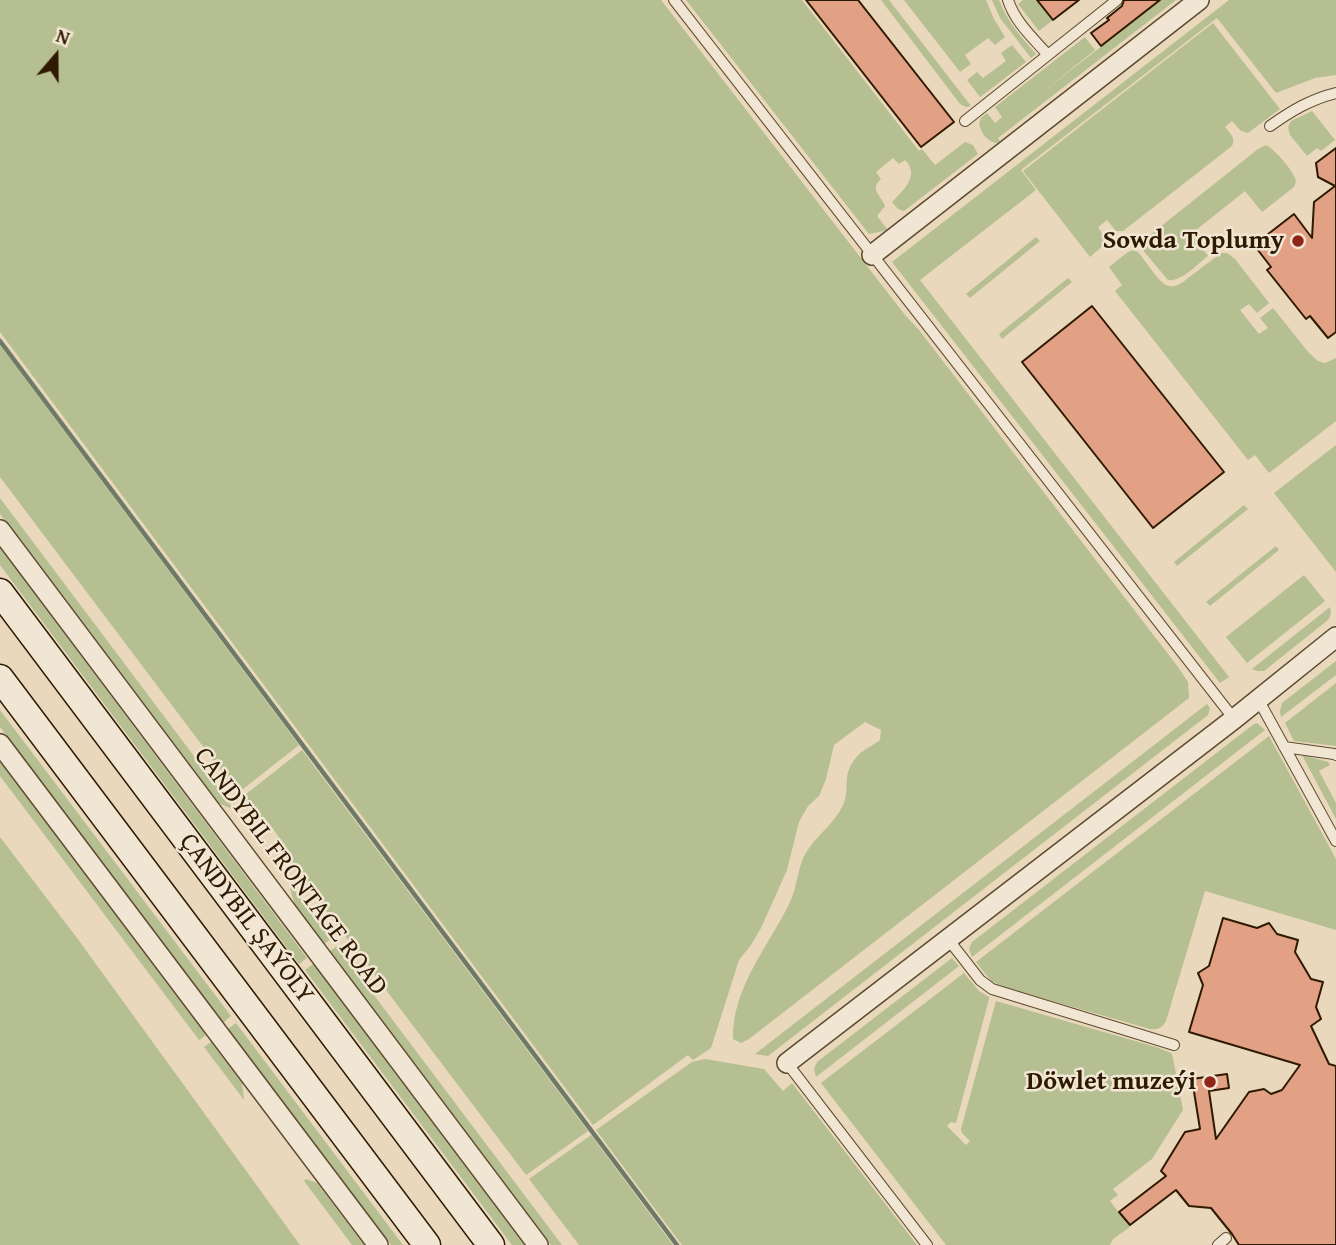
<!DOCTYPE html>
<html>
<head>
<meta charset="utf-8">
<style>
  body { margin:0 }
  #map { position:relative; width:1336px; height:1245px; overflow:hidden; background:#e9d8bb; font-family:"Gentium Book Plus",serif }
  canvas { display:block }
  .north { position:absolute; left:21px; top:21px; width:70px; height:70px; -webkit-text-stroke:5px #f1e6d3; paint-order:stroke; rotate:20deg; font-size:19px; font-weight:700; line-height:28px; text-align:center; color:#2e1a00 }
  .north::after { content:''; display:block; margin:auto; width:24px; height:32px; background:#2e1a00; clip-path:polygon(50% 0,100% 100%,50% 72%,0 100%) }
</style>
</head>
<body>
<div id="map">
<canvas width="1336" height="1245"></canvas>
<div class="north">N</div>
</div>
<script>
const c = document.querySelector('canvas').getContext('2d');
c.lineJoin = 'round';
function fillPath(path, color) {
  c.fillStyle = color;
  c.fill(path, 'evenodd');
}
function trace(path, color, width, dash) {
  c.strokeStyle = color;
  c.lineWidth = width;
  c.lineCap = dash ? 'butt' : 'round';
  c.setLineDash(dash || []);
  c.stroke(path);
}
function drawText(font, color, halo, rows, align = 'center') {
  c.font = font + ' "Gentium Book Plus",serif';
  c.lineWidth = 5;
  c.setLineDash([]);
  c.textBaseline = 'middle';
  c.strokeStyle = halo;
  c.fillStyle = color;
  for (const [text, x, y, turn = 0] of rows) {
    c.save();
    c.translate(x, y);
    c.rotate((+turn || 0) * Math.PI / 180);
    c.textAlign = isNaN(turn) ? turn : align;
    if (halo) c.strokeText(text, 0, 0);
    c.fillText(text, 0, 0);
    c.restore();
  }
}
const green = new Path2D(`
  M0,0H661L905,315L919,330L1178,667L1188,682L1189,698L749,1039L741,1043L733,1039C732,987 769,946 790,902C798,886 797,866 807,851C817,835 835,823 843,805C851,788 841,777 855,759C861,750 871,747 880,740L881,730L865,722L834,745L826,779L819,796L808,806L799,822L787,870L761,928L751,945L739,960L711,1048L693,1060L688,1055L593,1125L0,332Z
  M686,0H802L919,151L922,149L935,165L965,142L973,145L978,154L904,211L898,209L892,202C904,190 920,175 905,160L899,164L893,158L876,172L881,179C869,190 881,195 885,206L877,216L888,230L869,234Z
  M881,0H889L971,106L966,107L960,104Z
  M904,0H986L994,19L1005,37L995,45L988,38L965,55L971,64L960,72Z
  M992,0H999C1007,21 1021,37 1036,54L1031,58L1000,18Z
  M1023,0H1041L1040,4L1053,20L1039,31L1018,4Z
  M1161,0H1176L998,138L1000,141L996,143C987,141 981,133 979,124L981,118L987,113L995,123L1002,117L995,107L1085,37L1095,50L1039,95Z
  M1229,0H1336V75L1315,78L1276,93L1217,18L1021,170L1036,190L920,280L1229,677L1220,683L892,262Z
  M1213,23L1280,109L1248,133L1241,131L1232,121L1225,127C1230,133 1236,138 1232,146L1123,231H1116L1107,220L1098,227L1107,242L1090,257L1023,171Z
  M1012,45L1026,62L980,97L967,80L977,72L983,78L1006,61L1001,53Z
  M1312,111L1335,140L1321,151L1317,148L1307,156L1290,135L1288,127L1291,121Z
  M1266,145C1274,149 1290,167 1294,176C1297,181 1296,182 1294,187L1262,212L1245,191L1191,234L1208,256C1197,264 1182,282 1168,280L1142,249V244L1145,239L1258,149Z
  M1036,237L1040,241L970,298L966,294Z
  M1134,250L1138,252C1145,260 1158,281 1166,285C1173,288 1178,285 1183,282L1221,253H1227L1235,259L1269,303L1257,313L1249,304L1240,310L1259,334L1268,328L1260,318L1273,308L1309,353L1318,361L1325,363L1336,358V421L1269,473L1255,455L1248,460L1115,291L1122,285L1109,267L1128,252Z
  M1068,278L1072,282L1002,339L999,334Z
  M0,345L299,745L238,793L0,477Z
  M1336,445V572L1274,493Z
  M0,498L233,808L232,809L216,802L0,514Z
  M1244,505L1248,509L1177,566L1174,562Z
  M1276,546L1279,550L1210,606L1206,602Z
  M0,548L307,958L299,964L0,565Z
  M1304,575L1325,601L1247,663L1226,637Z
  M1330,607L1331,614L1328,620L1264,671H1257L1252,669Z
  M1336,661V675L1281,717L1280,711L1282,703Z
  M1336,683V746L1294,741L1285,723Z
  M1207,704L1210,708L1208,715L768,1056L755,1054Z
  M0,710L231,1016L223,1023L0,727Z
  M1257,723L1265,730L972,957L969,949L972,942L1254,724Z
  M1269,736L1336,859V930L1205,891L1166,1021C1162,1028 1158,1030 1150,1029L1006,988L991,981L976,962Z
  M302,750L588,1131L526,1175L290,863L289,851L265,818L254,815L241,798Z
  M1302,755L1328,762L1330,765L1319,771L1336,803V819Z
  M0,761L206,1035L199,1040L0,776Z
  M0,837L77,938L300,1245H0Z
  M292,887L331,939L324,944L295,906L290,888Z
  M337,946L562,1245H551L329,952Z
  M952,958L959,966L816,1077L814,1069L817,1062Z
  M313,964L524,1245H512L305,970Z
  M964,973L979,991L989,997V999L956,1123L951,1122L947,1126L966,1145L970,1141L962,1133L961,1129L996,1001L1156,1047L1171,1053L1173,1058L1183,1110L1152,1159L1113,1189L1118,1195L1110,1201L1130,1227L1113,1239L1110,1245H946L821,1083Z
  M236,1023L403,1245H391L228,1029Z
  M211,1042L242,1083L244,1100L204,1047Z
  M705,1059L764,1069L783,1091L792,1083L917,1245H682L596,1130L692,1062Z
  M591,1135L673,1245H579L529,1179Z
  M306,1179L317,1183L364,1245H352L304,1181Z`);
const stream = new Path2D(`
  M0,341L677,1245`);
const building = new Path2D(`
  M806,0H858L954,122L921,147Z
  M1037,0H1079L1053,20Z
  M1124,0H1160L1101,46L1091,33L1109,20L1107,18L1122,6Z
  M1336,148V332L1328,338L1310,316L1306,319L1267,270L1271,267L1254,245L1294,214L1312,238L1314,202L1335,186L1318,177L1316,163Z
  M1092,306L1224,472L1153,528L1022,362Z
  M1223,918L1257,928L1269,923L1277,934L1298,940L1295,952L1311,979L1323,982L1316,1007L1321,1019L1311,1026L1329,1064L1336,1066V1245H1239L1232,1234L1211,1208L1189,1206L1176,1190L1130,1225L1119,1212L1166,1176L1161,1171L1185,1132L1200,1129L1192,1079L1227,1074L1229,1088L1209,1091L1216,1139L1249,1092L1264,1089L1271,1094L1282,1090L1300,1065L1189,1032L1203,985L1198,973L1209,966Z`);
const lane = new Path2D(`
  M674,0L1234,719
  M1008,0C1015,22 1033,38 1048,55
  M965,121L1117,0
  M1270,126C1291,111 1311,99 1336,93
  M1258,699L1336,841
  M1284,747L1334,754L1336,755
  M948,939L980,980L992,989L1174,1045
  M787,1063L927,1245
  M1218,1245L1226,1238`);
const street = new Path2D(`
  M872,255L1199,0
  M0,530L538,1245
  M0,744L378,1245
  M787,1063L1234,719L1336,637`);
const secondary = new Path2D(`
  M0,592L491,1245
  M0,678L427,1245`);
const markers = [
  [1298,241,7,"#8f2418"],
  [1210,1082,7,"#8f2418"]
];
const poiNames = [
  ["Sowda Toplumy",1284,241],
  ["Döwlet muzeýi",1196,1082]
];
const streetNames = [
  ["CANDYBIL FRONTAGE ROAD",290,872,53],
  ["ÇANDYBIL ŞAÝOLY",246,919,53]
];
fillPath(green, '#b5bf91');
trace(stream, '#6d7a68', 4.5);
fillPath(building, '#e2a085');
trace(building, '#2e1a00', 2);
trace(lane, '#5d4a2f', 12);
trace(street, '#5d4a2f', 22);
trace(secondary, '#2e1a00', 29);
trace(lane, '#f1e6d3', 10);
trace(street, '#f1e6d3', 19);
trace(secondary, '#f1e6d3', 26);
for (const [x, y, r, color] of markers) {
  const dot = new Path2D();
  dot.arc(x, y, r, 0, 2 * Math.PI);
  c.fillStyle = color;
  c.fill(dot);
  trace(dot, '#f1e6d3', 2.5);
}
drawText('bold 26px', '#2e1a00', '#f1e6d3', poiNames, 'right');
drawText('26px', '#2e1a00', '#f1e6d3', streetNames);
</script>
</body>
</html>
